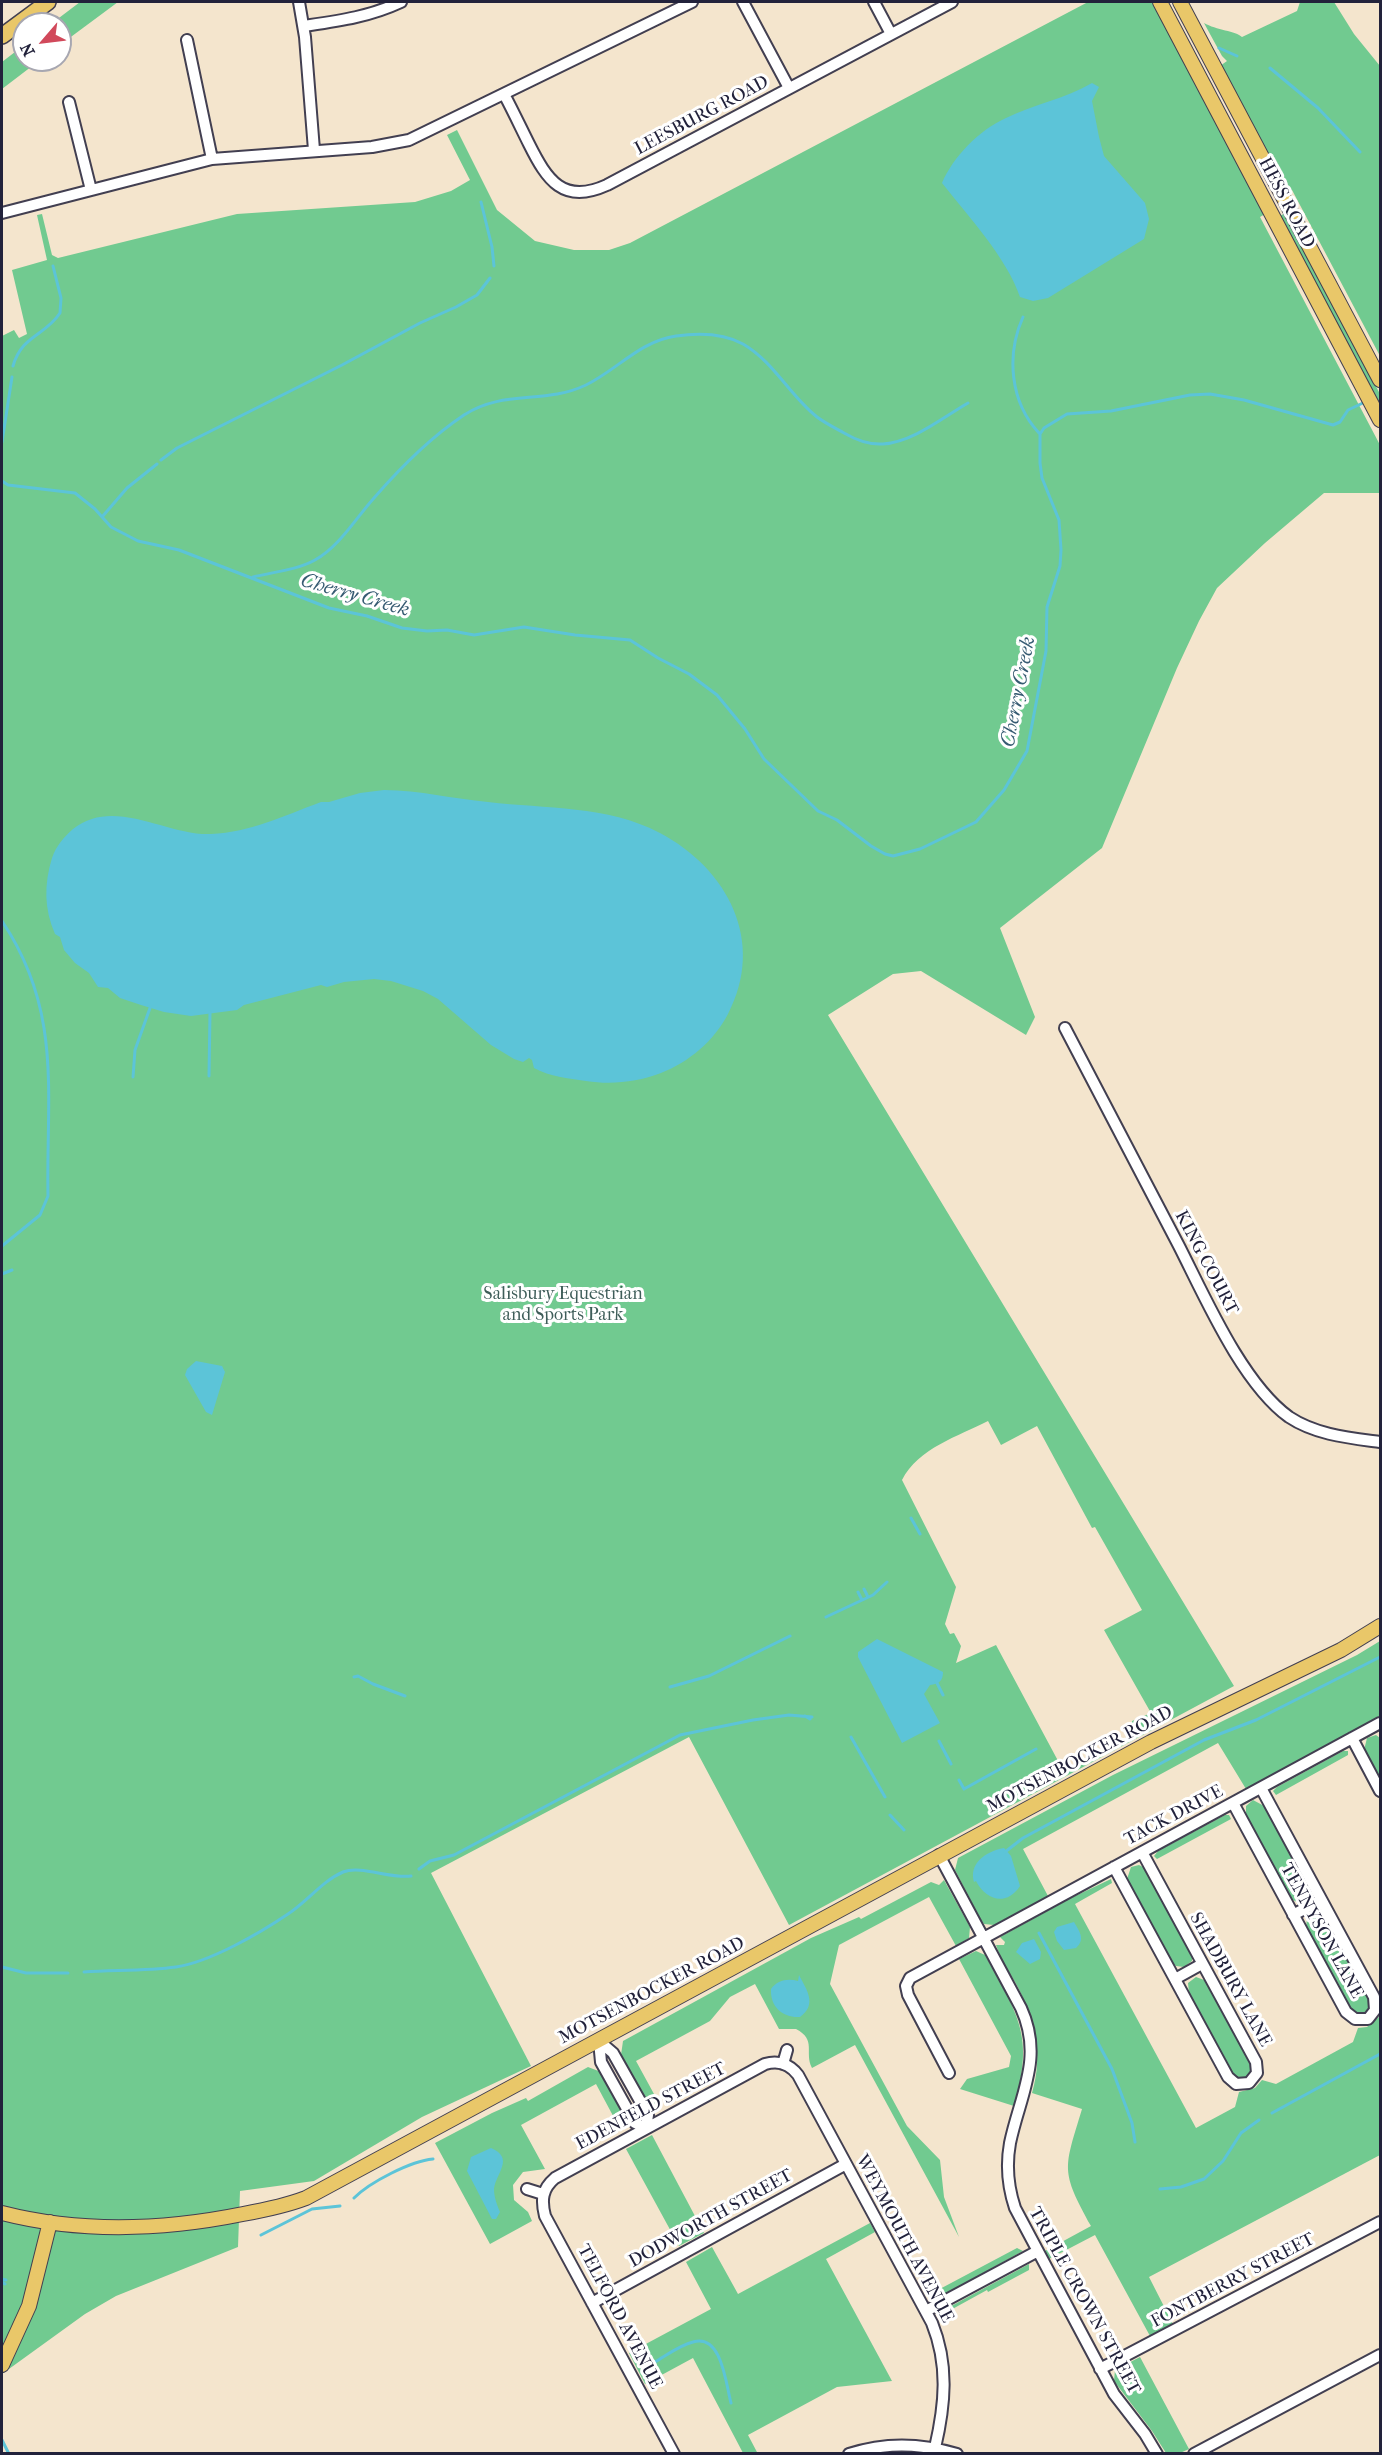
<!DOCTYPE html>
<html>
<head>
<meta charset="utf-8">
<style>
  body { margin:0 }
  #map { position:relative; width:1382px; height:2455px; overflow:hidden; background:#f4e5cd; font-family:"IM FELL French Canon",serif }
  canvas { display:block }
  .frame { position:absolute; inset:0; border:3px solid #22223b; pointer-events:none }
  .north { position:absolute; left:12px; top:12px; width:60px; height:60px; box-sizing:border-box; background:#fff; border:2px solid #a7a7b1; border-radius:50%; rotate:242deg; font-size:16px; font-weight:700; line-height:24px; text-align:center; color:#22223b }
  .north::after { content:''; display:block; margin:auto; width:21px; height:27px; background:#d1495b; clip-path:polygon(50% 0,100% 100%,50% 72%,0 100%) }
</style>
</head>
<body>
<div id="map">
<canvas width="1382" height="2455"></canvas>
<div class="frame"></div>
<div class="north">N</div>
</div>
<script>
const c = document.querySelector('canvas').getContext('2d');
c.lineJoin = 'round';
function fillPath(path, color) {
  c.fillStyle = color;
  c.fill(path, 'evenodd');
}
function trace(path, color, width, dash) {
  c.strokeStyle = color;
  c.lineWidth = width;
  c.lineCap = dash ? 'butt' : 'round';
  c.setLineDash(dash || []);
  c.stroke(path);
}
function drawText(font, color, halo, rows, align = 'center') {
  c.font = font + ' "IM FELL French Canon",serif';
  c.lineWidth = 6;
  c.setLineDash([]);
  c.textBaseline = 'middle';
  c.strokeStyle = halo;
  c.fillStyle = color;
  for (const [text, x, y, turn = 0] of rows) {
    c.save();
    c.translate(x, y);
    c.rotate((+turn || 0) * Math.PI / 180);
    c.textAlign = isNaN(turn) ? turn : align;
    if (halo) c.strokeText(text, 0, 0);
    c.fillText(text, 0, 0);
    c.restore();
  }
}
const green = new Path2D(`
  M80,2H118L60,45V24H51Z
  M1088,2H1153L1265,214L1260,217L1380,445V493H1324L1265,543L1217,588L1199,621L1177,668L1102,848L1000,928L1035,1017L1026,1035L921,971L893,974L828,1015L1234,1686L789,1925L689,1737L431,1873L531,2066L422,2117L314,2181L240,2191L238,2247L116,2296L85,2314L2,2374V336L14,330L19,338L27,334L12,270L47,260L37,215L42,214L52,255L58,258L237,214L415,202L451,191L470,180L447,135L457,130L497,210L535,241L574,250H609L630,243ZM988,1421L1001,1445L1037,1426L1092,1528L1095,1527L1142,1610L1104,1630L1151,1713L1132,1721L1131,1736L1064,1772L996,1645L956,1663L961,1646L954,1633L950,1634L945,1624L956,1587L902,1480C918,1448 959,1436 988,1421Z
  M1300,2H1334L1354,34L1380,66V356L1292,190L1288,192L1220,66L1227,61L1222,56L1204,23C1216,30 1236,31 1242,37L1297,11Z
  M24,45V60H40L2,89V62Z
  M1285,213L1380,394V407L1280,216Z
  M1380,1641V1716L1246,1789L1218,1743L1023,1849L1048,1896L994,1925L984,1924L981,1920L955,1870L958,1858L1113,1775L1357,1655Z
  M1376,1735L1380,1738V1781L1364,1750L1367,1738Z
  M1343,1751H1348V1755L1276,1795L1273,1791L1277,1787Z
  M1253,1800L1266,1807L1309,1888C1311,1897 1307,1901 1297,1902L1291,1899L1246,1817V1806Z
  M1225,1815H1229L1231,1819L1157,1859L1154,1856L1158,1851Z
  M1139,1865L1147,1869L1192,1953V1961L1184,1967L1176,1966L1172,1963L1127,1879L1131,1867Z
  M1111,1879L1112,1883L1075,1904L1196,2128L1235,2107L1239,2092L1255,2088L1262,2080L1276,2084L1353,2042L1358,2028L1367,2027L1380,2016V2155L1149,2277L1173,2324L1150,2336L1095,2235L1049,2259L1045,2251L1091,2226C1060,2170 1064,2169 1082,2109L1032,2093C1044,2053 1034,2017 1015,1982C1008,1970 1000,1958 996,1945H1004L1005,1942L1000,1937L1071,1898Z
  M944,1880L970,1927L969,1938L956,1946L929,1897L839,1945L830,1984L907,2126L940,2160L944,2197L959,2237L855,2045L812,2068C804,2052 817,2040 796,2029H779L755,1984L730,1997L710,2021L636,2061L660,2105L649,2108L621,2055L623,2041L811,1938L859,1917L861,1919L931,1882L939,1885Z
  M1313,1912L1322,1913L1325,1917L1369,1998L1370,2002L1367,2011L1361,2014L1351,2010L1306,1928L1307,1918Z
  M976,1951L985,1955C1018,2016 1035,2035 1014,2106L960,2089L967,2079L1009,2067L1011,2056L959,1959Z
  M1196,1977L1207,1981L1252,2065L1250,2076L1243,2079L1234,2076L1189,1993L1188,1983Z
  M588,2067L601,2072L627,2122L619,2127L596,2084L521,2125L545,2169L523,2172L513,2185L514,2200L528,2212L532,2221L490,2244L435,2143L492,2113L526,2098L528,2101Z
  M652,2135L704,2233L679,2246L626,2149Z
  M870,2223L875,2232L826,2259L892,2381L837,2387L748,2435L758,2454L743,2453L693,2358L645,2384L629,2353L711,2309L686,2262L712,2247L738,2294Z
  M1017,2248L1023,2251L936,2299V2291Z
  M1029,2264V2270L988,2292L987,2290L947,2312L942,2311Z
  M1140,2357L1189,2449L1180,2453H1166L1152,2431L1114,2381L1115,2370Z`);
const water = new Path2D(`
  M1092,83L1099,87L1092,101L1099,137L1104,156L1145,203L1149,219L1144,239L1048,298L1033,301L1020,297C1007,258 968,216 942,183C953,157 979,130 1006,118C1034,104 1065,99 1092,83Z
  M384,790C420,790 453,799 488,802C546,809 607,805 660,833C728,869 766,942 728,1014C714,1041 689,1062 661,1073C637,1082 612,1085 586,1081C567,1078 551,1077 534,1068L532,1060L529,1058L523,1062L514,1059L491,1045L438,999L423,991L391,981L374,979L344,982L327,987L321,985L244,1005L237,1010L191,1016L164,1012L141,1005L120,998L108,988L98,987L89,973L75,963L64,950L60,937L55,934C44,909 44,884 52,858C56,846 64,837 73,829C114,796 167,836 211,834C251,832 283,816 321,802H329L360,793Z
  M196,1361L222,1366L225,1372L212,1415L206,1412L185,1375L187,1369Z
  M877,1639L943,1672C943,1681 939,1684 930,1685L924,1694L940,1723L902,1743L858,1657V1652Z
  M1004,1848L1011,1856L1020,1886C1006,1907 986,1900 976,1881L974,1882C969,1864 984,1852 1004,1848Z
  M1074,1922C1079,1931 1086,1939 1076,1948L1064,1950L1057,1941L1054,1932L1057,1927Z
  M1034,1939L1041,1952L1040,1959L1030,1964L1016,1952L1022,1943Z
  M799,1975C806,1989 818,2004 800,2017C783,2018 770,2007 771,1989C777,1980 788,1978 798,1981Z
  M491,2148C515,2158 496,2173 494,2189C494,2197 497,2205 500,2212L496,2219H492L467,2171L471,2157Z`);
const stream = new Path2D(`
  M1219,48L1237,56
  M1270,68L1318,108L1360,152
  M481,202L492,247L494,266
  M1023,317C1006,355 1010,402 1039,433
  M13,366C22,335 45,336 60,313L61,298L53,266
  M2,442L12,377
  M161,460L177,448L342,365L420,323L456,307L477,295L490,278
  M2,481L8,485L75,493L95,509L111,527L138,541L179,550L329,608L367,616L402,628L427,631L447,630L474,635L524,627L575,635L630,640L658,658L689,674L717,695L745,729L764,759L818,811L837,820L871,846L885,854L893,856L920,849L976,822L1004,790L1027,751L1046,651L1047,607L1060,566L1061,550L1059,520L1042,478L1040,463V434L1044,428L1067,414L1111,411L1190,395L1210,394L1244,400L1333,425L1340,422L1348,410L1365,402
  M102,517L127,488L157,464
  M253,577C273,572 297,570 315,560C339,547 356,518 374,498C400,468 431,437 464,415C504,389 544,405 586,385C617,370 640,341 676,336C698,333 723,333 743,344C774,362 790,396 817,417C825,423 835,428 844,433C856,440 869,445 883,444C913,442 942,418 968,403
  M2,921C63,1012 46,1094 48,1196L40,1215L2,1246
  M209,1076L210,1012
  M133,1077L135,1050L150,1008
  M2,1274L12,1270
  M911,1518L920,1534
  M864,1589L868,1597
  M858,1592L862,1600
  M826,1617L873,1595L887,1582
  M354,1677L358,1676L373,1684L405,1696
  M936,1681L943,1695
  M670,1687L709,1676L790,1636
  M805,1716L810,1719
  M851,1737L885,1797
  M939,1741L951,1764
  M959,1780L964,1789L1036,1749
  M890,1815L904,1830
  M1005,1852L1023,1838L1204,1740L1256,1720L1380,1657
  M419,1869L430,1861L454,1855L680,1735L753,1720L789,1715L812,1717
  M1039,1933L1112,2069L1132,2123L1135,2142
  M2,1967L26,1973H68
  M84,1972C115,1970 146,1971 176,1967C210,1962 260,1933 288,1914C307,1902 322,1881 343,1872C361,1865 390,1879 411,1876
  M1272,2113L1380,2054
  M1160,2189L1181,2187L1204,2179L1223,2161L1241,2133L1259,2120
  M354,2198C370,2182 411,2161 433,2159
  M261,2235L312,2209L340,2206
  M2,2279L6,2280
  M2,2282L5,2284
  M655,2362C667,2355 680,2345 693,2342C722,2333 726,2385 731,2403
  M2,2440L9,2454`);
const minor = new Path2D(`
  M299,2L305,37L314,150
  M743,2L789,88
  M874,2L891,34
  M304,26C338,21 369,17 401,2
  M187,40L212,159
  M504,94C513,111 521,128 529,144C547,180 563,205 607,185L952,2
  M69,102L91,190
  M2,213L212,159L372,147L409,140L692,2
  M1065,1028C1103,1101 1141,1174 1179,1246C1205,1297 1242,1383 1289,1417C1316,1435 1350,1438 1380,1442
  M1352,1738L1380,1791
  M1233,1803L1346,2012L1355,2019H1368L1375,2010L1374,1997L1261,1788
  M939,1855L1021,2008C1044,2058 1020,2095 1010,2143C1006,2165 1008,2187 1015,2208L1114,2394L1145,2434L1157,2454
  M1114,1867L1228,2077L1236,2084L1249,2083L1257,2073L1256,2062L1142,1852
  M1293,1915L1321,1900
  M1175,1979L1202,1964
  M599,2041L613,2053L648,2115L646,2128L635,2123L601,2062Z
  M783,2064L787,2050
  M949,2073L908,1995L906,1986L910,1978L1380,1723
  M527,2189L543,2194
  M592,2303L846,2164
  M926,2311L1036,2252
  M1100,2369L1380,2222
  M674,2454L545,2216C541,2200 542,2189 555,2178L765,2064C778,2060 790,2064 798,2075L932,2323C949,2365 945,2405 935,2448
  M849,2454C885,2442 921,2443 957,2454
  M1194,2454L1380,2355`);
const major = new Path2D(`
  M1160,2L1380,420
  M1180,2L1380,380
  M2,2213C80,2233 164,2230 243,2214C265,2210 285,2206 306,2198L1151,1742L1341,1650L1380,1626
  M2,2365L29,2306L50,2222`);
const highway = new Path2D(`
  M2,36L48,2`);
const streetNames = [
  ["LEESBURG ROAD",702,116,-28],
  ["HESS ROAD",1286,203,62],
  ["KING COURT",1206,1263,62],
  ["MOTSENBOCKER ROAD",1080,1760,-28],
  ["TACK DRIVE",1174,1816,-28],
  ["TENNYSON LANE",1321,1931,61],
  ["SHADBURY LANE",1230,1980,61],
  ["MOTSENBOCKER ROAD",652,1991,-28],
  ["EDENFELD STREET",651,2107,-28],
  ["DODWORTH STREET",711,2219,-29],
  ["WEYMOUTH AVENUE",904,2239,62],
  ["FONTBERRY STREET",1233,2281,-28],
  ["TRIPLE CROWN STREET",1084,2301,61],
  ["TELFORD AVENUE",619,2317,62]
];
const parkNames = [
  ["Salisbury Equestrian",563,1295],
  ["and Sports Park",563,1316]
];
const waterNames = [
  ["Cherry Creek",355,596,16],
  ["Cherry Creek",1019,692,-79]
];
fillPath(green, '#71ca90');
fillPath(water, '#5cc4d8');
trace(stream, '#5cc4d8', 3);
trace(minor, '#423f51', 14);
trace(major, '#423f51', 16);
trace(highway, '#423f51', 18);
trace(minor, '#fff', 10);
trace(major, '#e9c769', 14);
trace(highway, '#e9c769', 15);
drawText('18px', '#22223b', '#fff', streetNames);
drawText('18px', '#3e5d59', '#fff', parkNames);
drawText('italic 20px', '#365b72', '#fff', waterNames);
</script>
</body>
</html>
